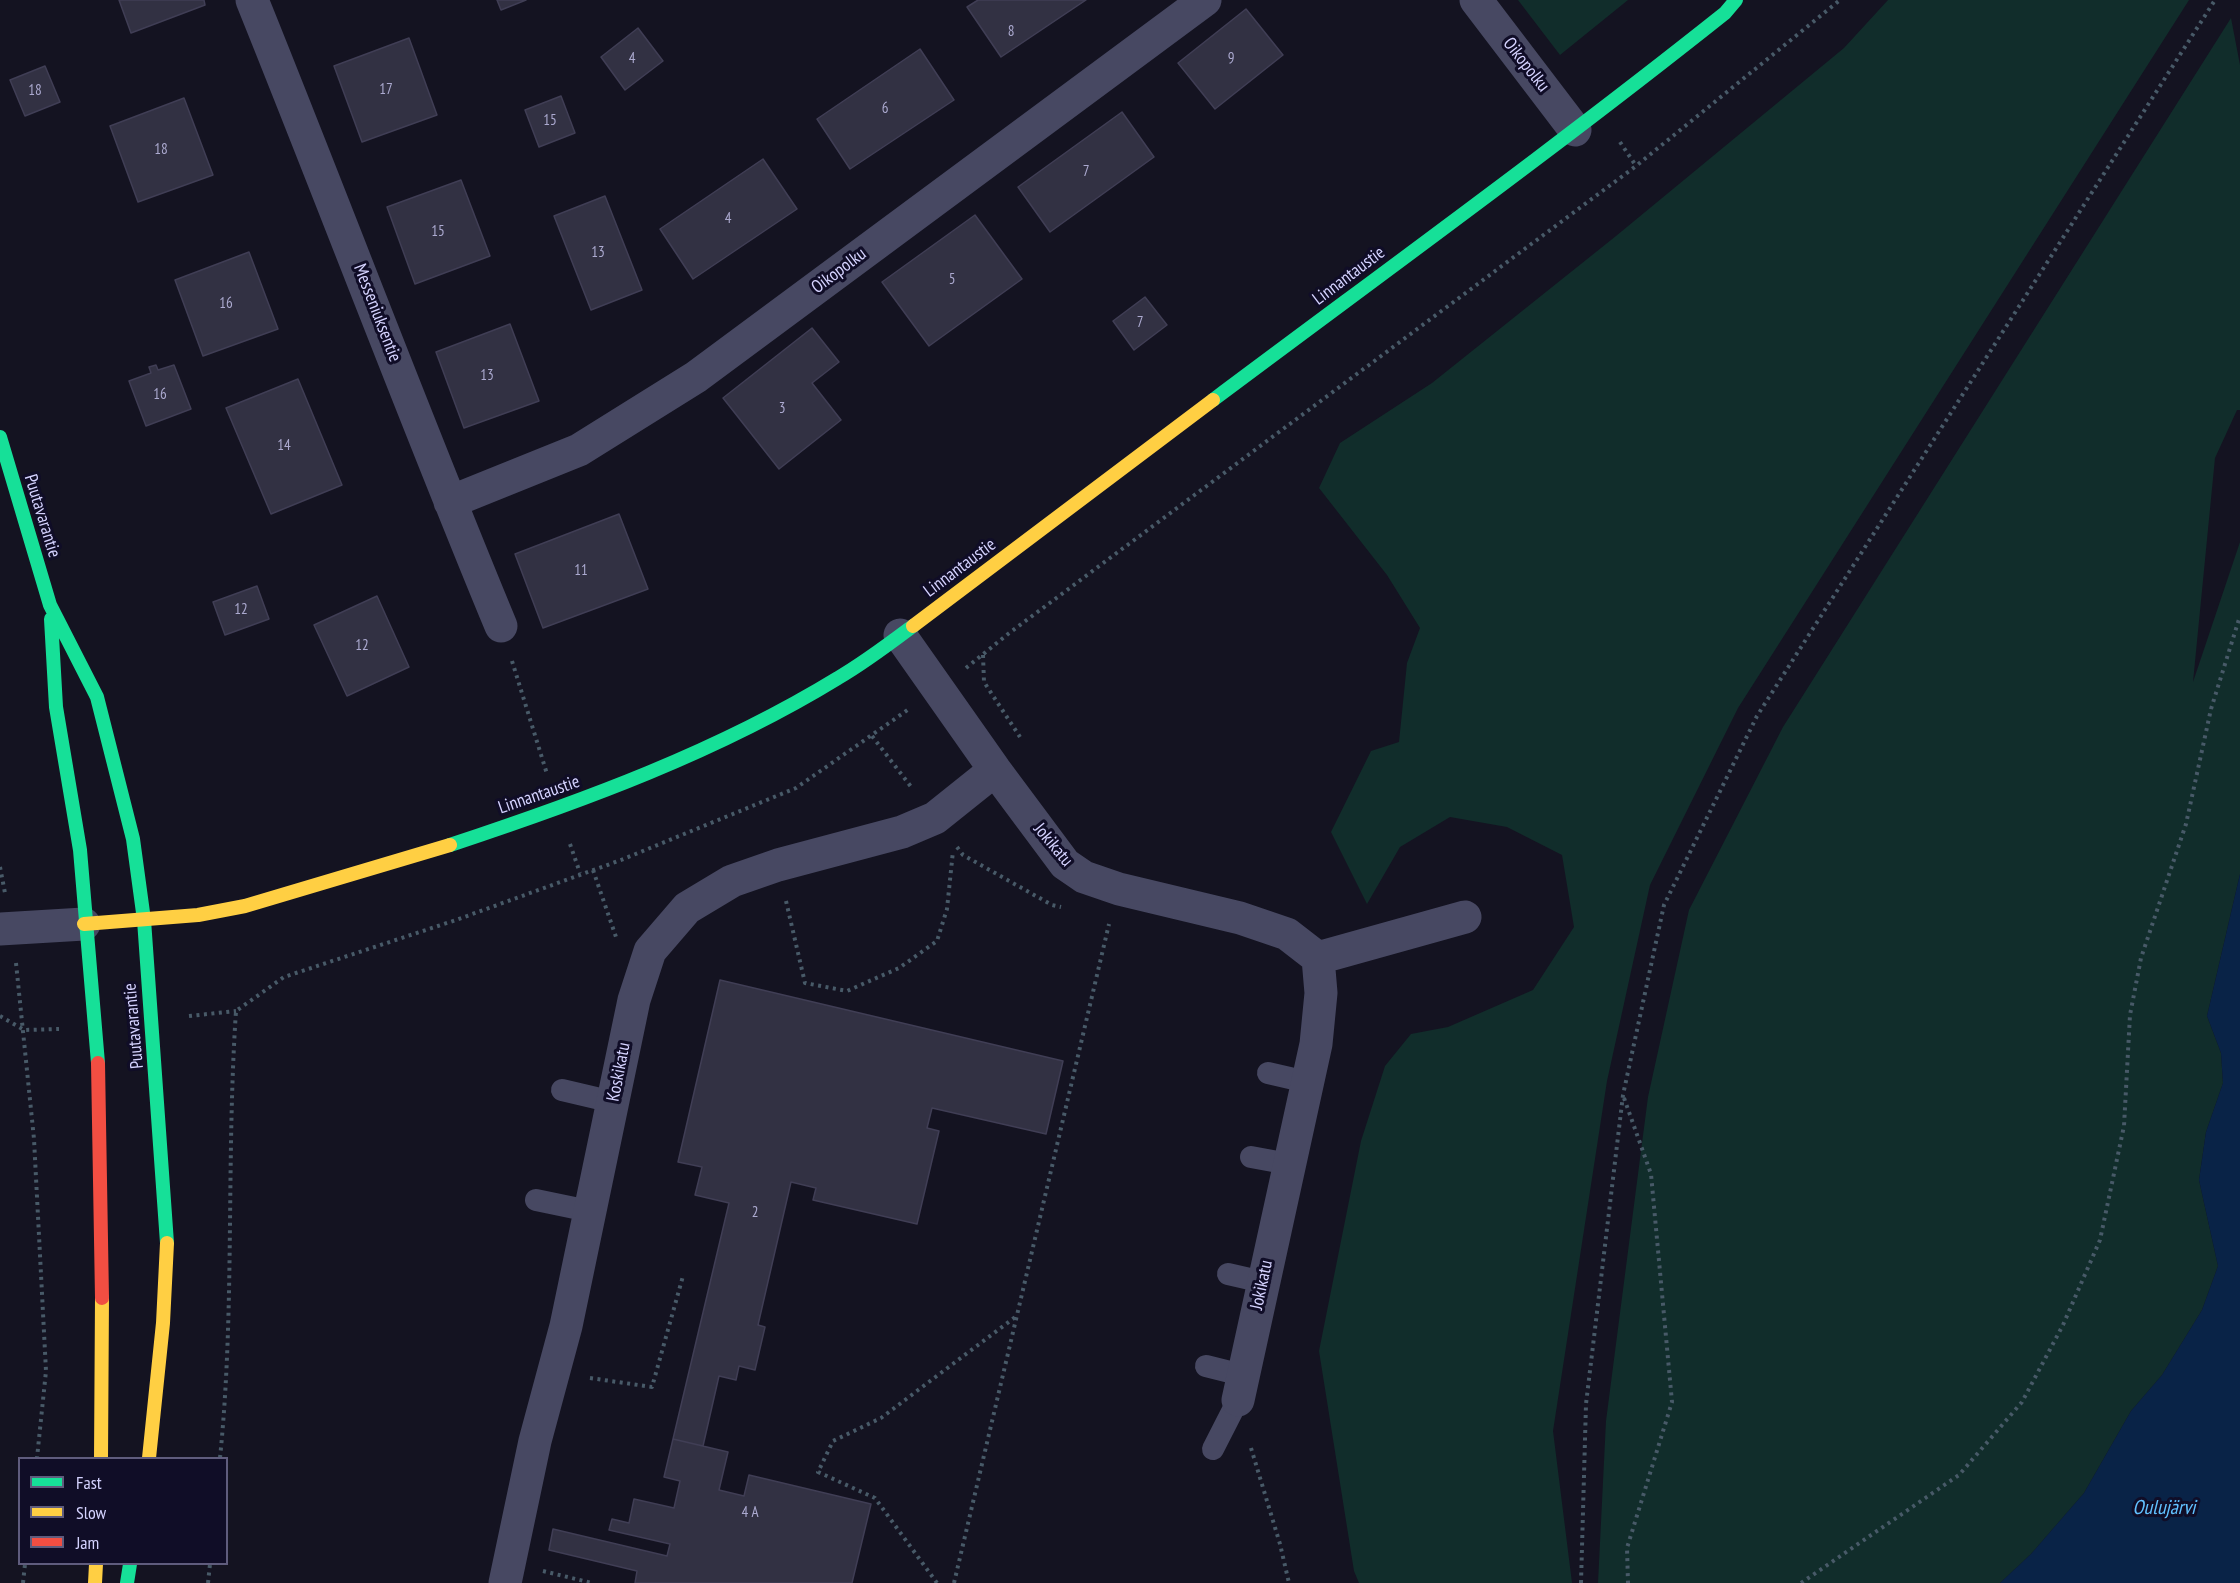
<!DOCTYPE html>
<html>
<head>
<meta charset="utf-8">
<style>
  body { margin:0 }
  #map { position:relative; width:2240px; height:1583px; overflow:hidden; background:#141321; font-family:"PT Sans Narrow",sans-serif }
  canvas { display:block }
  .legend { position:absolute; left:18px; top:1457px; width:210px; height:108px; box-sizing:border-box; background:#100d27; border:2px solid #5f5c7d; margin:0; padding:8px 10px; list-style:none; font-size:18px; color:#d5d3ff }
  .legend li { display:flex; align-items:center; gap:12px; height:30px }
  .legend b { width:30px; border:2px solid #5f5c7d }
</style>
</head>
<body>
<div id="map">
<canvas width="2240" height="1583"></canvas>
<ul class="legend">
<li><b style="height:8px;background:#16e098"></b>Fast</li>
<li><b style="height:8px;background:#ffcf43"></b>Slow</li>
<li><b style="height:8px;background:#f24e42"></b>Jam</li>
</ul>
</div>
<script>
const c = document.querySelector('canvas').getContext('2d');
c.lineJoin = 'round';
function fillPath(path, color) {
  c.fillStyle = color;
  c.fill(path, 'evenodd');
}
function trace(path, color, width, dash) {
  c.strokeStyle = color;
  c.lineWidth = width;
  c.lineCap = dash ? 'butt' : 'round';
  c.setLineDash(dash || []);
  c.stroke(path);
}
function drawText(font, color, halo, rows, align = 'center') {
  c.font = font + ' "PT Sans Narrow",sans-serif';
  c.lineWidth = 6;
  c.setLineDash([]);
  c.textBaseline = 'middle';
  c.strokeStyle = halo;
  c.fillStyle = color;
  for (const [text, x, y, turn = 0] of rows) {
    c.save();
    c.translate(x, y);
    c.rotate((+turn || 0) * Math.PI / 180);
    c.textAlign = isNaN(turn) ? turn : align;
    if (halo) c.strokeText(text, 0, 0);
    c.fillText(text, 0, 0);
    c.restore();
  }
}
const green = new Path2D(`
  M1518,0H1628L1560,55Z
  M1888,0H2189L1738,708L1650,885L1607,1081L1553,1431L1572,1583H1359L1354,1571L1319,1351L1361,1141L1385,1066L1411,1034L1448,1027L1533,990L1574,927L1562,855L1507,827L1450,817L1400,847L1367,904L1331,832L1371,751L1399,742L1407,663L1420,628L1387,575L1319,488L1340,443L1432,383L1616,236L1844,48Z
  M2231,18L2240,65V410H2237L2215,458L2193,682L2240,542V874L2207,1016L2221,1053L2223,1083L2206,1132L2199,1180L2218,1266L2202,1310L2162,1375L2131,1411L2084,1493L2031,1554L2000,1583H1598L1606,1421L1648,1097L1689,910L1783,727Z`);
const water = new Path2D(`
  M2240,874V1583H2000L2031,1554L2084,1493L2131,1411L2162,1375L2202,1310L2218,1266L2199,1180L2206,1132L2223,1083L2221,1053L2207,1016Z`);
const building = new Path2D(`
  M119,0H204L205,5L131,33Z
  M497,0H526L501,10Z
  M978,0H1086L1001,57L967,7Z
  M1246,9L1283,55L1215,109L1178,63Z
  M638,28L663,61L625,90L601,57Z
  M409,38L437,115L362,142L334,66Z
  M920,49L954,100L850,169L817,119Z
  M45,66L60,102L25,116L10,80Z
  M561,96L575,133L539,147L525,110Z
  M184,98L213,175L138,202L110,126Z
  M1122,112L1154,157L1050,232L1018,187Z
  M763,159L797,209L693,279L660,229Z
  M461,180L490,256L415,284L387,207Z
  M605,196L642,290L591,310L554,216Z
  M975,215L1022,279L929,346L882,282Z
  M249,252L278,329L203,356L175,280Z
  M1145,297L1167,325L1134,350L1113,321Z
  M510,324L539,401L464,428L436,352Z
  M812,328L839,362L812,383L841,420L779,469L723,398Z
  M156,365L158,370L174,365L191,409L146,426L129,381L151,373L149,367Z
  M298,379L342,485L271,514L226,408Z
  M619,514L648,589L543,628L515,554Z
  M257,586L269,619L225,635L213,602Z
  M377,596L409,667L347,696L314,625Z
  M720,980L1063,1061L1046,1134L932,1108L927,1128L939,1131L917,1224L813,1200L816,1188L791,1182L758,1325L765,1327L755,1370L739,1366L736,1380L719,1376L703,1446L673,1439L729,1203L695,1195L702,1167L678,1162Z
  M673,1439L728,1452L719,1490L744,1496L749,1475L871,1504L852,1583H635L637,1571L549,1550L553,1529L667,1556L670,1544L609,1530L612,1519L629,1523L634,1499L674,1508L680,1481L664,1477Z`);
const path = new Path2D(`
  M1620,142L1636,166
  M983,655L984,682L1020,737
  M512,661L547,774
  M966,668L1008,634L1636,166L1840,0
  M872,736L912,788
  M570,844L580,873
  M957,847L963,855L1052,905L1061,907
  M0,867L5,893
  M593,870L616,937
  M786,901L805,983L847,991L899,968L937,941L947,909L953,851
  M16,963L34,1139L46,1371L37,1458
  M0,1016L24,1030L59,1029
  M189,1016L236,1011
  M1624,1098L1651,1174L1672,1402L1627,1548L1628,1583
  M590,1378L652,1387L683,1276
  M1251,1448L1280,1544L1289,1583
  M220,1458C235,1310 226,1160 236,1011L284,977L456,920L621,860L796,788L909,709
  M543,1571L592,1583
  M23,1583L25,1564
  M208,1583L210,1564
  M937,1583L875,1498L818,1472L833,1441L881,1418L1018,1315
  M954,1583L1109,924
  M1581,1583L1586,1404L1623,1095L1664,905L1757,716L2215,0
  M1801,1583L1959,1475L2022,1402L2063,1325L2100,1240L2124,1126L2130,1015L2141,958L2186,824L2211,709L2240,616`);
const lane = new Path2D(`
  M1268,1073L1307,1082
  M562,1090L613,1102
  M1251,1157L1289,1164
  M536,1200L589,1211
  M1228,1274L1263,1282
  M1206,1366L1242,1375
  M1213,1449L1238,1400`);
const street = new Path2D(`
  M252,0C336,208 415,419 501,626
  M1476,0L1575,130
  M450,502L579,450L696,377L1205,0
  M900,635L995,770L1065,864L1084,877L1119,889L1240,918L1287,934L1318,958L1465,917
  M0,929L84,924
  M1238,1400L1316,1044L1321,993L1318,958
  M505,1583L535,1441L566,1326L634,1000L650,951L687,908L732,881L778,865L902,832L935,818L995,770`);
const fast = new Path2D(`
  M1213,400C1384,272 1558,146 1725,13L1736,0
  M0,437L50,605L97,697L133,839L144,920L167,1243
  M51,619L56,707L80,850L98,1063
  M450,845C583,801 717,752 838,678C864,663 889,644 913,626
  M127,1583L130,1564`);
const slow = new Path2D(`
  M913,626L1213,400
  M84,924L198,915L245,906L450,845
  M101,1458L102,1298
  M149,1458L163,1323L167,1243
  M95,1583L96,1564`);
const jam = new Path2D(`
  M98,1063L102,1298`);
const numberNames = [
  ["8",1011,32],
  ["4",632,59],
  ["9",1231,59],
  ["17",386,90],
  ["18",35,91],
  ["6",885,109],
  ["15",550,121],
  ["18",161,150],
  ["7",1086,172],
  ["4",728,219],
  ["15",438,232],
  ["13",598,253],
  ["5",952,280],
  ["16",226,304],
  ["7",1140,323],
  ["13",487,376],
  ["16",160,395],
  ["3",782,409],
  ["14",284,446],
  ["11",581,571],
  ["12",241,610],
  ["12",362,646],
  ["2",755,1213],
  ["4 A",750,1513]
];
const streetNames = [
  ["Oikopolku",1526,65,52],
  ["Oikopolku",839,271,-37],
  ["Linnantaustie",1349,276,-37],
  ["Messeniuksentie",377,313,69],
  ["Puutavarantie",42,516,73],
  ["Linnantaustie",960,568,-37],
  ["Linnantaustie",539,795,-19],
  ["Jokikatu",1053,845,50],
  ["Puutavarantie",134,1026,-95],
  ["Koskikatu",619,1072,-79],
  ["Jokikatu",1262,1285,-78]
];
const waterNames = [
  ["Oulujärvi",2164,1508]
];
fillPath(green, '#112d2b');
fillPath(water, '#092347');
fillPath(building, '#323143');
trace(building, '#403e55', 1.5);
trace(path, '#485a68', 4, [3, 4.5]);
trace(lane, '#474862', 22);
trace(street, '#474862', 33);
trace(fast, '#16e098', 14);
trace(slow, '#ffcf43', 14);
trace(jam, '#f24e42', 14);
drawText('15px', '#acaad0', null, numberNames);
drawText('18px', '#d5d3ff', '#100d27', streetNames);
drawText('italic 20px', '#61c1ff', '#100d27', waterNames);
</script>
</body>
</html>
